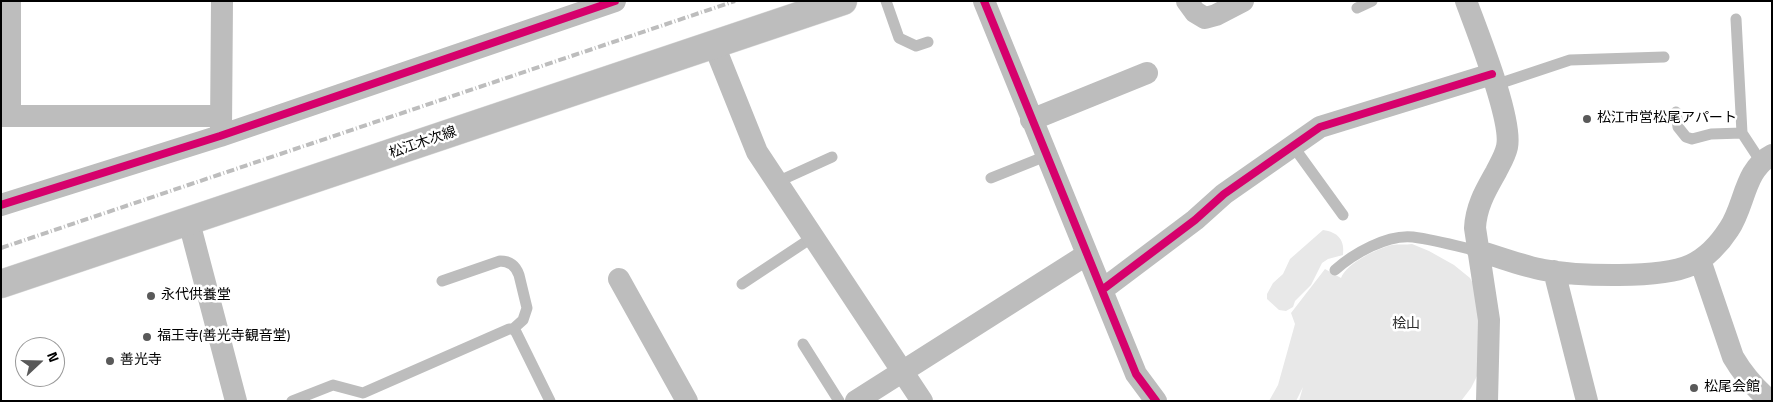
<!DOCTYPE html>
<html>
<head>
<meta charset="utf-8">
<style>
  body { margin:0 }
  #map { position:relative; width:1773px; height:402px; overflow:hidden; background:#fff; font-family:"Titillium Web",sans-serif }
  canvas { display:block }
  .frame { position:absolute; inset:0; border:2px solid #000; pointer-events:none }
  .north { position:absolute; left:15px; top:337px; width:50px; height:50px; box-sizing:border-box; background:#fff; border:1px solid #999; border-radius:50%; rotate:69deg; font-size:14px; font-weight:700; line-height:20px; text-align:center; color:#000 }
  .north::after { content:''; display:block; margin:auto; width:18px; height:22px; background:#595959; clip-path:polygon(50% 0,100% 100%,50% 72%,0 100%) }
</style>
</head>
<body>
<div id="map">
<canvas width="1773" height="402"></canvas>
<div class="frame"></div>
<div class="north">N</div>
</div>
<script>
const c = document.querySelector('canvas').getContext('2d');
c.lineJoin = 'round';
function fillPath(path, color) {
  c.fillStyle = color;
  c.fill(path, 'evenodd');
}
function trace(path, color, width, dash) {
  c.strokeStyle = color;
  c.lineWidth = width;
  c.lineCap = dash ? 'butt' : 'round';
  c.setLineDash(dash || []);
  c.stroke(path);
}
function drawText(font, color, halo, rows, align = 'center') {
  c.font = font + ' "Titillium Web","Noto Sans JP",sans-serif';
  c.lineWidth = 5;
  c.setLineDash([]);
  c.textBaseline = 'middle';
  c.strokeStyle = halo;
  c.fillStyle = color;
  for (const [text, x, y, turn = 0] of rows) {
    c.save();
    c.translate(x, y);
    c.rotate((+turn || 0) * Math.PI / 180);
    c.textAlign = isNaN(turn) ? turn : align;
    if (halo) c.strokeText(text, 0, 0);
    c.fillText(text, 0, 0);
    c.restore();
  }
}
const green = new Path2D(`
  M1323,230C1338,232 1345,240 1343,255L1328,259L1322,263L1311,285L1295,301L1293,307L1286,311L1279,310L1267,299V294L1273,283L1283,274L1290,259Z
  M1412,244L1429,251L1454,265L1470,278L1481,298V368L1471,388L1461,401H1299L1303,387L1296,401H1269L1278,385L1295,324L1291,313L1325,269L1341,278C1347,263 1376,249 1392,245C1398,244 1406,245 1412,244Z`);
const lane = new Path2D(`
  M886,1L899,38L916,46L928,42
  M1357,8L1372,1
  M1736,19L1742,133
  M1495,85L1570,60L1664,57
  M1676,112L1678,127L1686,137L1692,139L1711,134L1742,133L1761,162
  M1293,146L1343,215
  M991,178L1046,156
  M777,182L832,157
  M1335,270C1353,254 1387,234 1413,237C1435,240 1457,246 1478,251
  M442,281L500,261C510,261 516,266 519,275L527,308L523,320L513,329
  M742,284L813,237
  M803,344L839,401
  M292,401L333,385L363,393L509,329H513L516,332L550,401`);
const street = new Path2D(`
  M10,1V116
  M984,1L1136,374L1156,401
  M1187,1L1195,12L1205,18L1216,15L1243,1
  M1466,1C1477,31 1513,120 1507,147C1505,156 1500,164 1496,172C1486,190 1476,206 1475,228L1489,320L1487,401
  M714,45L757,152L922,401
  M1,116H221
  M1031,120L1147,73
  M221,130L222,1
  M1,205L220,136L615,1
  M189,222L236,401
  M1478,251C1500,257 1522,266 1544,270C1577,276 1661,279 1691,265C1706,258 1720,243 1729,229C1745,206 1744,169 1772,155
  M1700,260L1733,357C1743,374 1755,388 1770,401
  M1554,271L1587,401
  M619,279L687,401
  M1102,290L1195,220L1224,194L1320,127L1492,74
  M856,401L1086,255`);
const primary = new Path2D(`
  M1,284L843,1`);
const rail = new Path2D(`
  M1,248L735,1`);
const cycleway = new Path2D(`
  M984,1L1136,374L1156,401
  M1,205L220,136L615,1
  M1102,290L1195,220L1224,194L1320,127L1492,74`);
const markers = [
  [1587,119,5,"#595959"],
  [151,296,5,"#595959"],
  [147,337,5,"#595959"],
  [110,361,5,"#595959"],
  [1694,388,5,"#595959"]
];
const poiNames = [
  ["松江市営松尾アパート",1597,119],
  ["永代供養堂",161,296],
  ["福王寺(善光寺観音堂)",157,337],
  ["善光寺",120,361],
  ["松尾会館",1704,388]
];
const streetNames = [
  ["松江木次線",423,143,-19]
];
const parkNames = [
  ["桧山",1406,325]
];
fillPath(green, '#e8e8e8');
trace(primary, '#dbdbdb', 29);
trace(lane, '#bdbdbd', 11);
trace(street, '#bdbdbd', 22);
trace(primary, '#bdbdbd', 28);
trace(rail, '#bdbdbd', 4, [8, 2.5, 1, 2.5]);
trace(cycleway, '#d6006c', 8);
for (const [x, y, r, color] of markers) {
  const dot = new Path2D();
  dot.arc(x, y, r, 0, 2 * Math.PI);
  c.fillStyle = color;
  c.fill(dot);
  trace(dot, '#fff', 2);
}
drawText('14px', '#000', '#fff', poiNames, 'left');
drawText('14px', '#000', '#fff', streetNames);
drawText('14px', '#2d2d2d', '#fff', parkNames);
</script>
</body>
</html>
